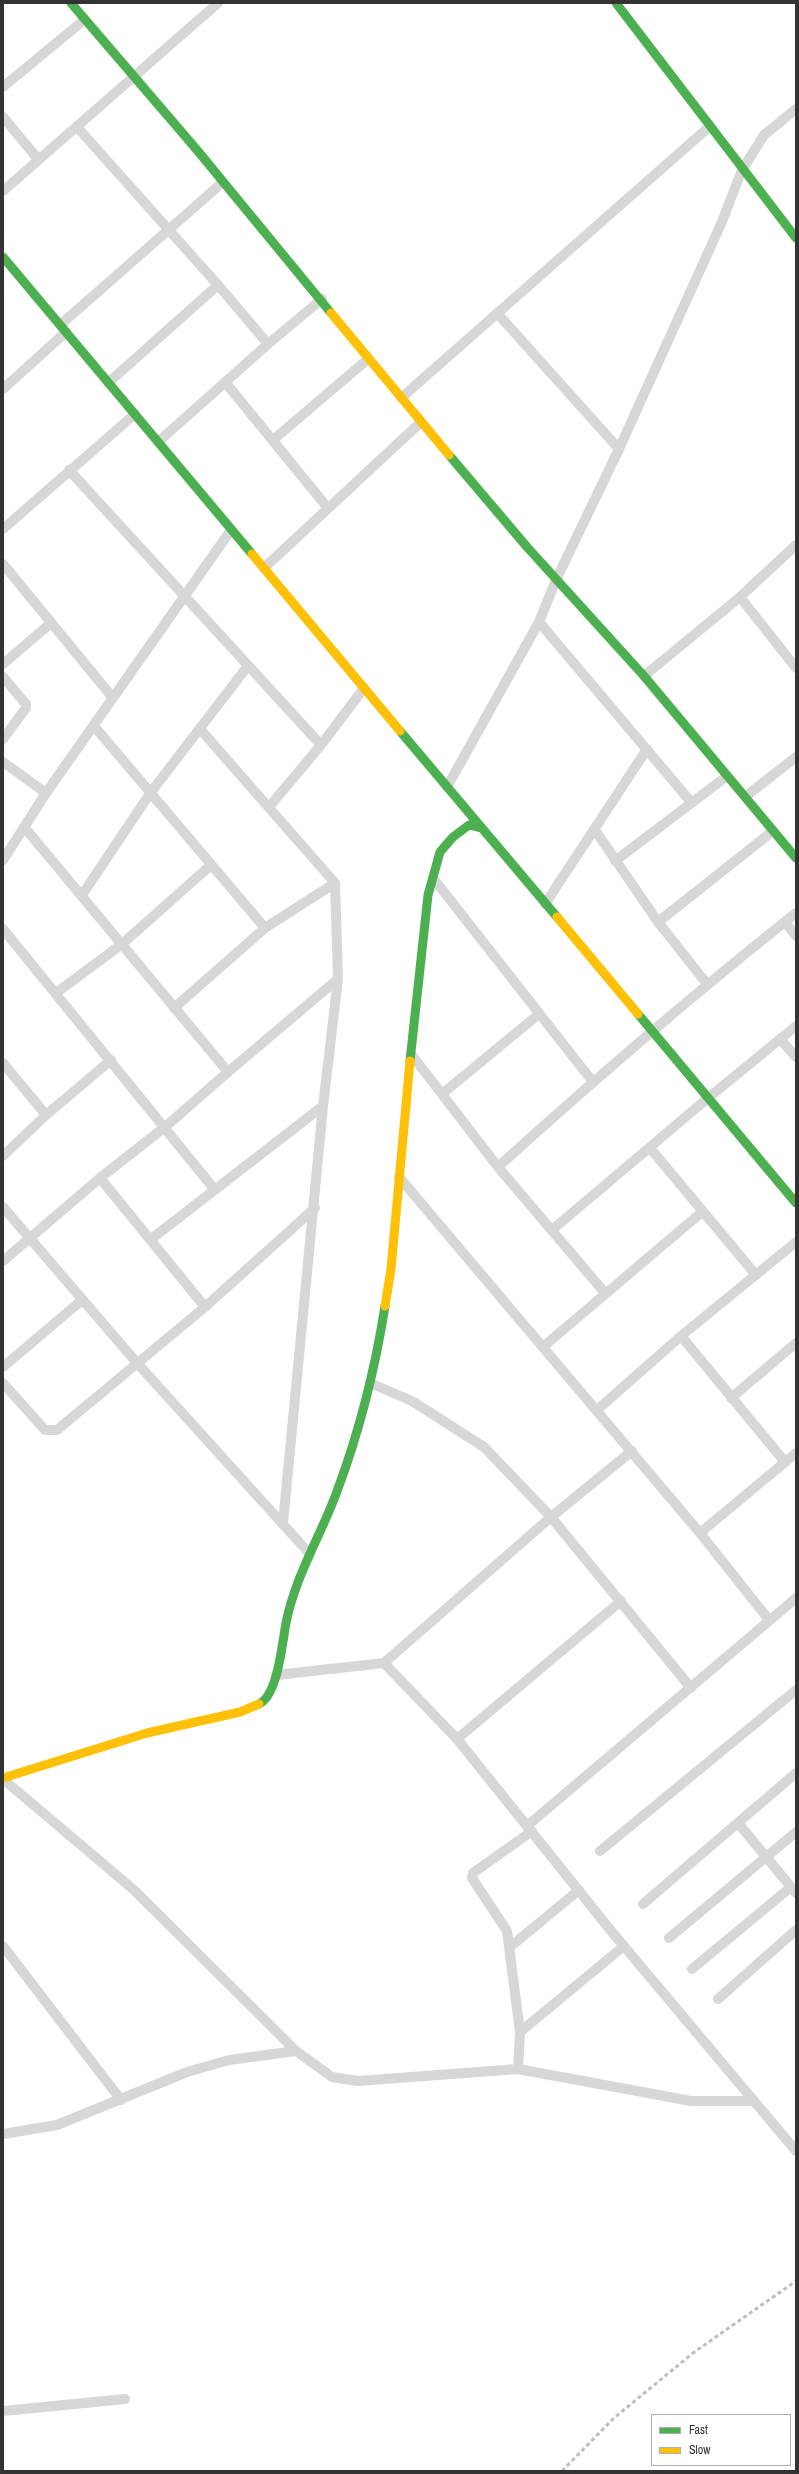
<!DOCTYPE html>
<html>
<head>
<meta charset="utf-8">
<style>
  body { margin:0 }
  #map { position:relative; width:799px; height:2474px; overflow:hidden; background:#fff; font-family:"Archivo Narrow",sans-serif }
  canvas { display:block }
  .frame { position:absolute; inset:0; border:4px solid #333; pointer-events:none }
  .legend { position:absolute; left:651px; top:2414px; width:140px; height:52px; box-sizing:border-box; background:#fff; border:1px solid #adadad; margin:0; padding:5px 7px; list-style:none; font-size:12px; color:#333 }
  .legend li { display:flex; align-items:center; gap:8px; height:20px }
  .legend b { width:20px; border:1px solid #adadad }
</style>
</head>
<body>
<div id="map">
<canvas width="799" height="2474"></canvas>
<div class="frame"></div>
<ul class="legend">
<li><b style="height:5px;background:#4caf50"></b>Fast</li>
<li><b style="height:5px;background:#ffc107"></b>Slow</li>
</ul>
</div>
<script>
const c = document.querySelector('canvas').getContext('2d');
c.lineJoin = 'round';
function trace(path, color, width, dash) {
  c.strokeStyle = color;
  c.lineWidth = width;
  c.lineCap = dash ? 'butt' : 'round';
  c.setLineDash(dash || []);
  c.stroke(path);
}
const street = new Path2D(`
  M3,87L84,20
  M3,117L38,159
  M77,127L218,285L268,344
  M3,191L218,3
  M497,313L619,449
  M60,325L223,182
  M225,382L327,507
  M108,383L218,285
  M3,389L66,332
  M401,398L709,127
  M273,440L368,359
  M158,442L268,344L322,299
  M69,470L321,745
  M3,529L135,414
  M3,564L113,698
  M264,568L421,422
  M740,597L796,668
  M539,622L691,802
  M3,664L51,623
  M644,676L740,597L796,545
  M3,677L26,704V708L3,739
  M94,726L265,928
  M200,729L335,883L338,979L323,1106L283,1523
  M3,762L46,793
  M447,787L539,622L556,580L619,449L721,224L742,170L764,135L796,109
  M745,797L796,757
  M269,807L321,745L364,688
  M25,828L228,1072
  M595,830L658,922L707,984
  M3,860L46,793L231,530
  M615,861L727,776
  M433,878L593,1082
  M82,895L151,792L247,667
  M545,904L647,749
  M658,922L773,831
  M785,922L796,936
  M3,929L215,1190
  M56,993L122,944L211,865
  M174,1008L265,928L335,883
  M780,1039L796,1057
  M411,1054L498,1167L605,1293
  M3,1063L46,1115
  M442,1094L539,1014
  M650,1148L756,1275
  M3,1156L46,1115L111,1060
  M498,1167C595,1079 694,994 796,913
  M399,1177L700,1533L769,1620
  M100,1178L205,1307
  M3,1207L137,1363L309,1553
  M552,1230L708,1098L796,1026
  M150,1240L323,1106
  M3,1261L100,1178L165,1127L228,1072L338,979
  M681,1336L785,1462
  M544,1346L702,1212
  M3,1367L82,1300
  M3,1383L45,1430H57L205,1307L315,1208
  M370,1383L412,1401L484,1447L551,1517L691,1688
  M731,1398L796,1343
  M597,1410L681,1336L796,1242
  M700,1533L796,1453
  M384,1663L551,1517L632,1451
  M276,1675L384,1663L457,1739L612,1932L796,2151
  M457,1739L621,1601
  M3,1779L134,1890L296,2051L332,2077L358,2081L518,2069L691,2101H754
  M738,1823L796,1893
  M527,1826L796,1598
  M600,1851L796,1690
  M643,1904L796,1773
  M669,1938L796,1832
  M3,1946L121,2100
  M510,1947L579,1890
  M692,1969L791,1887
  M718,1999L796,1930
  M520,2032L624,1946
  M518,2069L520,2032L507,1931L472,1878L473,1873L532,1831
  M3,2134L57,2125L187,2072L229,2060L296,2051
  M3,2411L125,2399`);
const fast = new Path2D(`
  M71,3L197,150L331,313
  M616,3L796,238
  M3,257L252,554
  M449,455L527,547L644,676L796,858
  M400,731L557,917
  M638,1014L796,1203
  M410,1061L428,895L440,852L453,837L469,825L481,828
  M259,1704C278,1695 282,1644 286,1623C295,1577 320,1537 336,1494C359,1433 375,1370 385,1306`);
const slow = new Path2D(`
  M331,313L449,455
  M252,554L400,731
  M557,917L638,1014
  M385,1306L391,1269L410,1061
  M3,1778L147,1733L240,1712L259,1704`);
const rail = new Path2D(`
  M562,2471L614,2418L693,2353L796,2281`);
trace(street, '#d7d7d7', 10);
trace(fast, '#4caf50', 9);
trace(slow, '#ffc107', 9);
trace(rail, '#bebebe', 3, [4, 3]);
</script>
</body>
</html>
